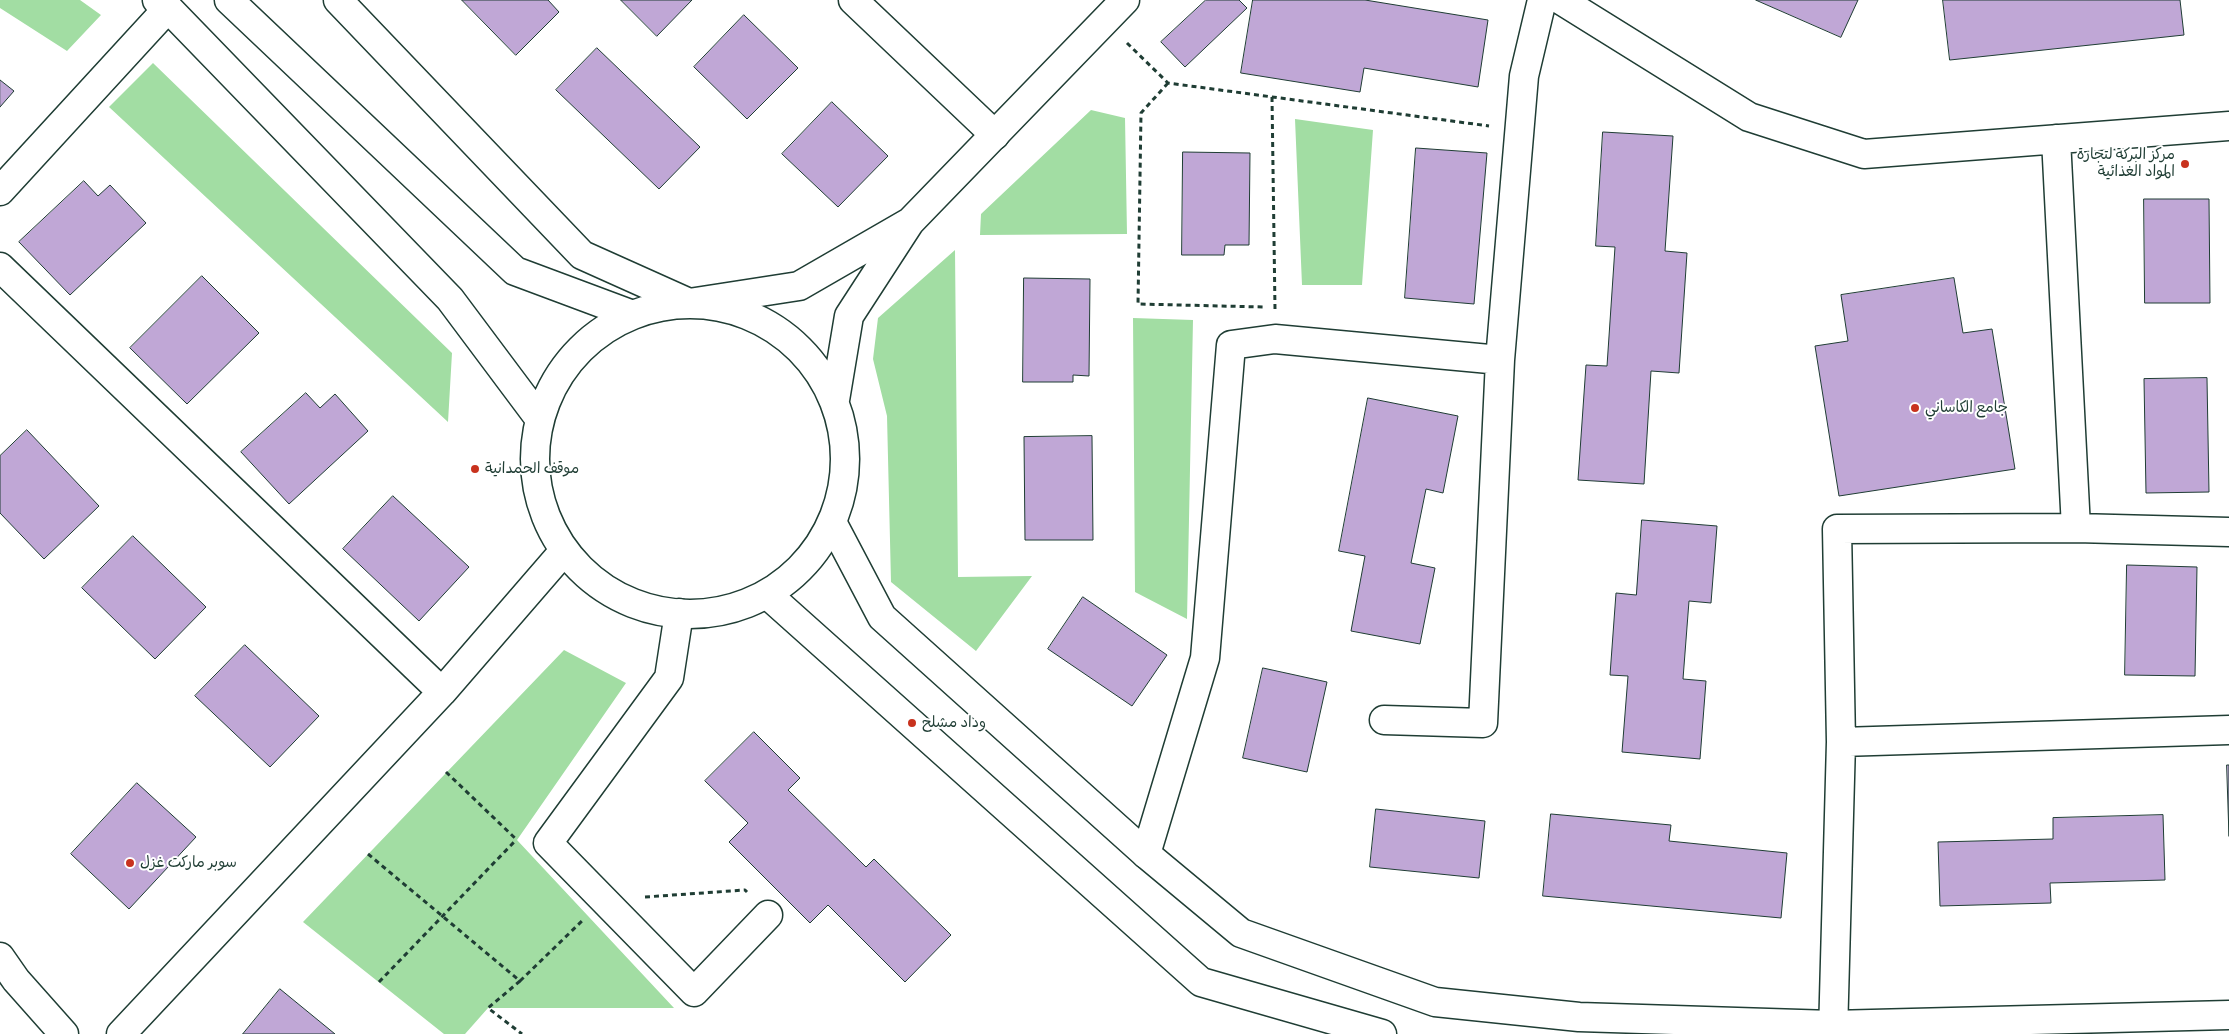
<!DOCTYPE html>
<html>
<head>
<meta charset="utf-8">
<style>
  body { margin:0 }
  canvas { display:block; background:#fff }
</style>
</head>
<body>
<canvas width="2229" height="1034"></canvas>
<script>
const c = document.querySelector('canvas').getContext('2d');
c.lineJoin = 'round';
function fillPath(path, color) {
  c.fillStyle = color;
  c.fill(path, 'evenodd');
}
function trace(path, color, width, dash) {
  c.strokeStyle = color;
  c.lineWidth = width;
  c.lineCap = dash ? 'butt' : 'round';
  c.setLineDash(dash || []);
  c.stroke(path);
}
function drawText(font, color, halo, rows, align = 'center') {
  c.font = font + ' Pangolin,"Playpen Sans Arabic",sans-serif';
  c.lineWidth = 4;
  c.setLineDash([]);
  c.textBaseline = 'middle';
  c.strokeStyle = halo;
  c.fillStyle = color;
  for (const [text, x, y, turn = 0] of rows) {
    c.save();
    c.translate(x, y);
    c.rotate((+turn || 0) * Math.PI / 180);
    c.textAlign = isNaN(turn) ? turn : align;
    if (halo) c.strokeText(text, 0, 0);
    c.fillText(text, 0, 0);
    c.restore();
  }
}
const green = new Path2D(`
  M0,0H80L101,15L67,51L0,8Z
  M153,63L452,353L448,422L109,107Z
  M1091,110L1125,118L1127,234L980,235L981,214Z
  M1295,119L1373,130L1362,285H1302Z
  M955,250L958,577L1032,576L976,651L891,582L887,416L873,359L878,318Z
  M1133,318L1193,320L1187,619L1135,592Z
  M564,650L626,683L517,840L674,1008H488L465,1034H444L303,922Z`);
const building = new Path2D(`
  M462,0H548L559,12L516,55Z
  M621,0H692L657,36Z
  M1206,0H1239L1247,8L1185,67L1161,42Z
  M1253,0H1365L1488,20L1478,87L1364,68L1360,92L1241,73Z
  M1756,0H1858L1841,37Z
  M1943,0H2180L2184,35L1950,60Z
  M744,15L798,68L747,119L694,67Z
  M597,48L700,147L659,189L556,90Z
  M0,80L14,91L0,107Z
  M832,102L888,156L838,207L782,154Z
  M1603,132L1673,136L1665,251L1687,253L1679,373L1651,371L1644,484L1578,480L1586,365L1607,366L1615,247L1596,246Z
  M1416,148L1487,153L1474,304L1405,298Z
  M1183,152L1250,153L1249,245H1225L1224,255H1182Z
  M84,181L98,196L110,185L146,223L70,295L19,242Z
  M2144,199H2209L2210,303H2145Z
  M202,276L259,333L187,404L130,348Z
  M1024,278L1090,279L1089,376L1073,375V382H1023Z
  M1954,278L1963,333L1992,329L2015,469L1839,496L1815,346L1848,341L1841,295Z
  M2207,378L2209,492L2146,493L2144,379Z
  M306,393L320,408L335,394L368,431L289,504L241,452Z
  M1368,398L1458,416L1443,493L1426,489L1411,563L1435,568L1420,644L1351,631L1365,556L1339,551Z
  M27,430L99,506L44,559L0,513V456Z
  M1092,436L1093,540H1025L1024,437Z
  M393,496L469,567L419,621L343,549Z
  M1642,520L1717,526L1711,603L1689,601L1683,679L1706,681L1700,759L1622,752L1628,676L1610,675L1616,593L1636,595Z
  M133,536L206,607L155,659L82,588Z
  M2127,565L2197,567L2195,676L2125,675Z
  M1083,597L1167,655L1132,706L1048,649Z
  M245,645L319,716L270,767L195,696Z
  M1263,668L1327,682L1307,772L1243,758Z
  M754,732L800,778L788,790L866,867L874,859L951,935L905,982L828,905L810,923L729,842L748,823L705,781Z
  M2227,765H2229V836Z
  M137,783L196,837L129,909L71,854Z
  M1376,809L1485,821L1479,878L1370,867Z
  M1551,814L1671,825L1669,841L1787,853L1781,918L1543,896Z
  M2163,815L2165,880L2050,883L2051,903L1940,906L1938,842L2053,839V818Z
  M280,989L335,1034H243Z`);
const path = new Path2D(`
  M1127,43L1168,83L1489,126
  M1168,83L1141,113L1138,304L1263,307
  M1272,97L1275,309
  M446,772L517,840
  M368,854L520,981L488,1008L522,1034
  M645,897L745,890L747,892
  M520,981L582,921
  M379,982L516,840`);
const minor = new Path2D(`
  M853,0L995,135
  M1561,0L1749,117L1864,154L2229,126
  M2056,139L2076,528
  M0,191L168,8
  M0,267L442,692
  M679,613L669,678L548,843L694,992L768,915
  M1384,720L1483,723L1500,360L1524,76L1542,0
  M1841,742L2229,730
  M1146,854L1205,658L1231,345L1275,339L1500,360
  M0,957L16,980L64,1034
  M121,1034L442,692L564,551
  M1833,1034L1841,742L1837,529L2076,528L2229,532`);
const tertiary = new Path2D(`
  M157,0L168,8L450,299L539,418
  M229,0L515,271L633,315
  M338,0L582,255L689,303L799,286L910,222
  M535 459a155 155 0 1 1 310 0a155 155 0 1 1-310 0Z
  M835,400L849,316L910,222L1125,0`);
const secondary = new Path2D(`
  M833,524L882,617L1146,854L1241,933L1435,1002L1579,1017L1832,1025L2229,1015
  M768,595L1201,982L1382,1034`);
const markers = [
  [2185,164,5,"#c8321e"],
  [1915,408,5,"#c8321e"],
  [475,469,5,"#c8321e"],
  [912,723,5,"#c8321e"],
  [130,863,5,"#c8321e"]
];
const poiNames = [
  ["مركز البركة لتجارة",2175,155,"right"],
  ["المواد الغذائية",2175,172,"right"],
  ["جامع الكاساني",1925,408],
  ["موقف الحمدانية",485,469],
  ["وداد مشلح",922,723],
  ["سوبر ماركت غزل",140,863]
];
fillPath(green, '#a2dda3');
fillPath(building, '#c0a7d6');
trace(building, '#1f3d34', 1);
trace(minor, '#1f3d34', 31);
trace(tertiary, '#1f3d34', 31);
trace(secondary, '#1f3d34', 31);
trace(path, '#1f3d34', 3, [5, 4]);
trace(minor, '#fff', 28);
trace(tertiary, '#fff', 28);
trace(secondary, '#fff', 28);
for (const [x, y, r, color] of markers) {
  const dot = new Path2D();
  dot.arc(x, y, r, 0, 2 * Math.PI);
  c.fillStyle = color;
  c.fill(dot);
  trace(dot, '#fff', 2);
}
drawText('15px', '#1f3d34', '#fff', poiNames, 'left');
</script>
</body>
</html>
